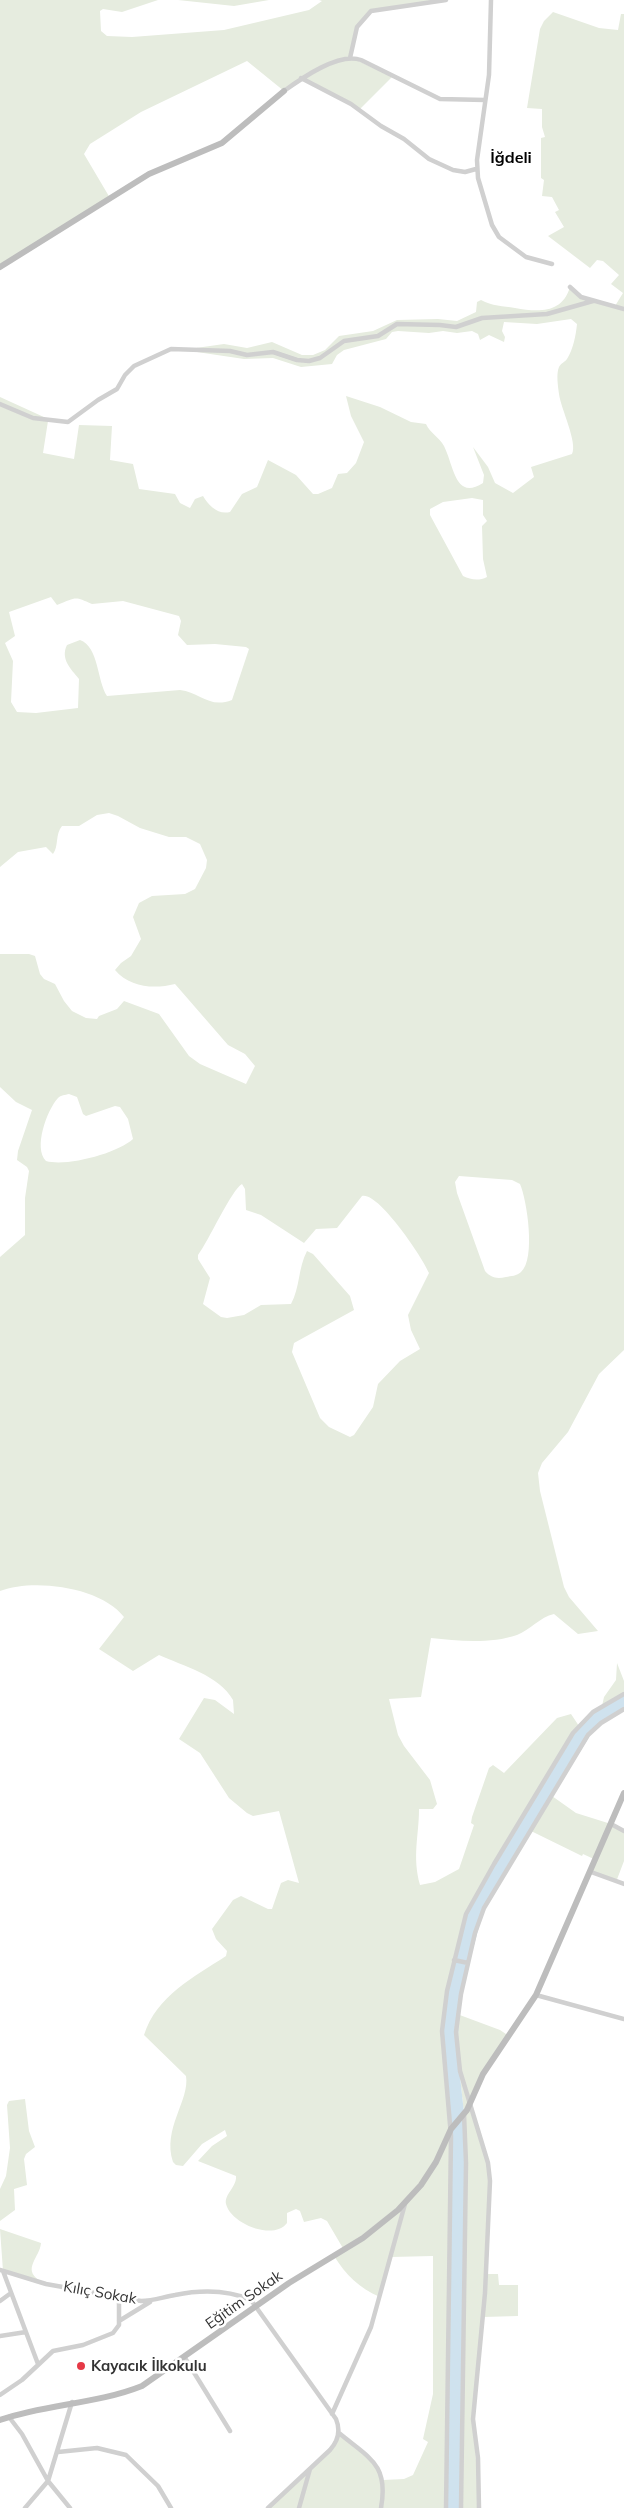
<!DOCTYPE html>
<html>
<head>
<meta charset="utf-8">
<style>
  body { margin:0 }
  canvas { display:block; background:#fff }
</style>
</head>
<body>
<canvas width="624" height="2508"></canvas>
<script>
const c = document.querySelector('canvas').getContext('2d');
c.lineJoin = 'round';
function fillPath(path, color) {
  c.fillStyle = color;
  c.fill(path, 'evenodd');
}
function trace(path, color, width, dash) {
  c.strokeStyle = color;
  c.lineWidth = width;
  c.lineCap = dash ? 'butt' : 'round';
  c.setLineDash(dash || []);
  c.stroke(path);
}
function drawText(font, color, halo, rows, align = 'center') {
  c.font = font + ' Mulish,sans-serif';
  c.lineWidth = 5;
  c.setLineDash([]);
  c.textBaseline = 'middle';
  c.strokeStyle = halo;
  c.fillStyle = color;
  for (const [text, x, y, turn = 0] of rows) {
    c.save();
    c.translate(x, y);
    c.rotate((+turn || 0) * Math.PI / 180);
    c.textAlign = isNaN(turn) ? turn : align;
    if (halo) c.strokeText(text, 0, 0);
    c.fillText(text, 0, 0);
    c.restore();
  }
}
const green = new Path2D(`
  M0,0H158L122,12L103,9L100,11L101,31L107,36L132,37L224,30L309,10L322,1L319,0H446L371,11L357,27L350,57L392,77L359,110L301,78L284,91L247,61L141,112L90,144L84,154L110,198L0,267Z
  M178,0H269L234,6Z
  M553,12L599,28L618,30L621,14H624V1350L599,1374L568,1432L542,1463L538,1473L540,1491L564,1587L569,1597L598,1631L578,1634L554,1614C540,1617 530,1630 517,1635C491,1644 457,1641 431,1638L421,1697L389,1699L398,1735L404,1746L430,1780L437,1804L433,1809H419C419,1836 412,1856 420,1885L435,1882L459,1869L474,1825L471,1823L472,1817L489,1768L493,1765L504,1773L557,1718L571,1714L579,1726L466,1915L450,2112L446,2508H268L330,2450L339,2433L376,2465L383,2480L404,2479L413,2475L428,2442L423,2439L433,2394V2256L391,2257L380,2297C359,2288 346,2275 334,2256L344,2250L327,2221L321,2218L304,2222L300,2211L296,2209L287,2213V2223C274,2241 231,2224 226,2204C224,2194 237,2187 236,2176L198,2161L212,2146L227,2136L225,2130L202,2144L183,2166L176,2165L173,2162C162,2129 190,2100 186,2076L144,2035C156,1996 194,1977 226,1956L227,1951L216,1939L212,1929L233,1900L241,1896L268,1909H272L281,1883L288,1880L299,1883L279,1811L253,1816L247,1813L229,1798L200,1753L179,1739L204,1698L215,1700L234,1714L233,1700C219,1675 183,1666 159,1655L133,1671L99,1649L124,1617C101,1587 34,1578 0,1591V1257L25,1235V1198L29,1171L27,1167L17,1160L18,1151L32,1110L16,1102L0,1087V954H29L35,956L40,974L44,979L55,984L64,1001L72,1011L86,1018L97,1019L99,1016L117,1009L124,1001L159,1014L189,1056L200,1064L246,1084L255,1066L245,1054L228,1045L175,984C155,989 130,988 115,970L121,963L131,956L141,939L133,917L139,903L152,896L185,894L195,889L206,868L207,860L200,844L186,837H169L140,828L118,816L109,813L97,815L79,826H62C55,834 59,846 53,854L46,847L18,852L0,867V397L46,418L48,421L43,453L74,459L79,425L112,426L110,460L133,464L139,489L175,494L180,503L190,508L195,499L203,496C209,506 218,515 230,512L242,494L257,487L268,460L296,475L313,494H318L332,488L338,474L347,473L356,463L364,442L351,416L346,396L380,407L411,422L426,424C430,433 439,437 444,446C454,466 455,501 483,483L484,475L473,447L488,467L495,483L513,493L534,477L531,467L572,454C578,443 561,409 559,394C558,386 556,374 559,367C561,363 565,362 567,359C573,350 576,335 577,324L571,319L537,324L504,322L502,331L505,337L504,342L489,335L480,340L478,334L472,331L457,333L443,331L429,333L398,331L392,332L386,339L344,350L337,355L332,364L301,367L273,358L244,359L190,351L196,348L224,344L247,348L272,342L302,355H313L325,350L339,336L373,331L397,320L438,319L457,321L476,312L477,302L481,300C492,306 503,306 515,308C538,312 562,314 570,287L581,297L615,306L623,293L611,284L619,275L603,261L597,260L590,268L548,236L564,227L555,212L559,210L552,197L542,196L544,180L541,178V138L545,137L542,127V109L527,108L540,29L544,21ZM472,498L483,500V515L487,521L482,526L483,559L487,577C479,581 471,580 463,576L430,515V509L443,502ZM51,597L57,605C77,597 74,596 92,604L123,601L179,616L181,621L178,635L187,645L215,644L246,647L249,649L232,700C209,709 200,692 180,690L107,696C97,681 99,647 80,640L67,645C60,659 71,669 79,679L78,708L36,713L17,712L11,702L13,661L5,643L15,636L9,612ZM69,1094L77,1097L83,1114L86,1116L115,1106L120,1107L128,1119L133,1139C118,1153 67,1167 46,1161C33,1148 47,1110 58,1098C61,1095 65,1095 69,1094ZM459,1176L512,1180L520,1184C527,1200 536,1259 521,1272C517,1276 511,1276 506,1277C497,1279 491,1278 485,1271L457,1193L455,1182ZM242,1184L245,1189L246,1210L261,1215L304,1243L316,1229L337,1228L362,1196C378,1191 423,1258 429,1273L408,1315L411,1330L420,1349L400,1361L378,1384L373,1407L354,1435L350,1437L329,1427L320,1418L292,1352L294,1343L354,1310L350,1296L313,1254L307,1251C298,1268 300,1288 291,1304L261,1305L244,1315L227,1318L221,1317L203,1304L210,1278L198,1259V1255C208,1242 232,1189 242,1184Z
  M617,1663L624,1681V1694L602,1706L604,1697L616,1680Z
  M552,1796L576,1813L611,1824L624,1831V1861L616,1882L591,1872L596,1860L583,1854L582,1856L531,1831Z
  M457,2014L500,2030L509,2036L492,2060L470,2102L490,2172L486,2274H498L499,2285H518V2316L483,2317L474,2428L479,2508H461L464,2114L457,2049Z
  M25,2099L29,2131L35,2147L26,2154L24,2159L27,2185L14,2189L15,2210L0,2221V2189L6,2176L10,2148L7,2105L9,2101Z
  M0,2229L41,2243C40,2257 22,2269 39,2280L3,2271Z`);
const water = new Path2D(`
  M624,1694V1709L594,1729L484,1908L461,1994L457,2049L465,2122L461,2508H446L451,2163L443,2051V2012L466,1914L573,1733L586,1718Z`);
const street = new Path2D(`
  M491,0L489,75L477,160L478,178L492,225L499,237L526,257L552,264
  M350,58L357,27L371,11L446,0
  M301,78L351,104L381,126L404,139L429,159L453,170L465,172L476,169
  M284,91C302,78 339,52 361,60L440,99L485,100
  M570,287L581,297L624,309
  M0,404L33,418L68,422L98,400L117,389L125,375L134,366L171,349L230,351L247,355L273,352L297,360L309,361L320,358L344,341L378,336L397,324L440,325L456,327L482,318L547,314L593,301
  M611,1824L624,1831
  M591,1872L624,1884
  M454,1960L468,1963
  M536,1995L624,2019
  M0,2270L46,2284L141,2301C153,2301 163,2297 175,2295C200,2290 228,2290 251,2300L336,2419C341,2431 338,2441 330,2450L268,2508
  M3,2271L38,2364
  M0,2301L11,2293
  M119,2321L150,2302
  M0,2336L26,2332
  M185,2358L230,2431
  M0,2395L22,2380L53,2351L83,2345L113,2333L119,2325V2299
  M332,2414L371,2327L405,2204
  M9,2417L22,2434L48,2481L70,2508
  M339,2433C369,2458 389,2464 381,2508
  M58,2452L97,2448L126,2455L158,2486L171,2508
  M25,2508L48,2481L72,2402
  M299,2508L310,2469
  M446,2508L451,2136L442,2031L447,1991L466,1914L494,1864L573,1733L593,1712L624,1694
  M461,2508L466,2163L464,2114
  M479,2508L478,2458L473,2419L485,2293L490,2181L488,2163L460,2071L456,2032L461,1994L475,1933L484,1908L588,1735L601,1723L624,1709`);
const secondary = new Path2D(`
  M0,267L149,174L222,143L284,91
  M0,2420C46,2404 97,2404 142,2386L289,2283L363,2238L398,2210L421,2185L436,2162L451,2129L467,2110L483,2074L536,1995L624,1793`);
const markers = [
  [81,2366,5,"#e63946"]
];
const streetNames = [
  ["Kılıç Sokak",100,2293,10],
  ["Eğitim Sokak",244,2300,-35]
];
const poiNames = [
  ["Kayacık İlkokulu",91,2366]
];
const neighbourhoodNames = [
  ["İğdeli",511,158]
];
fillPath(green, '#e6ecdf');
fillPath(water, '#cfe2ee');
trace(street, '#d0d0d0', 4.5);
trace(secondary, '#bdbdbd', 6);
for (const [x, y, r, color] of markers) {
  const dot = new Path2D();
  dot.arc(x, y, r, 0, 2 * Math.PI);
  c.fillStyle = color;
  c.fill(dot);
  trace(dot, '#fff', 2);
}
drawText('15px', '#333', '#fff', streetNames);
drawText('bold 15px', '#333', '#fff', poiNames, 'left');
drawText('bold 16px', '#000', '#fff', neighbourhoodNames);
</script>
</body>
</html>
